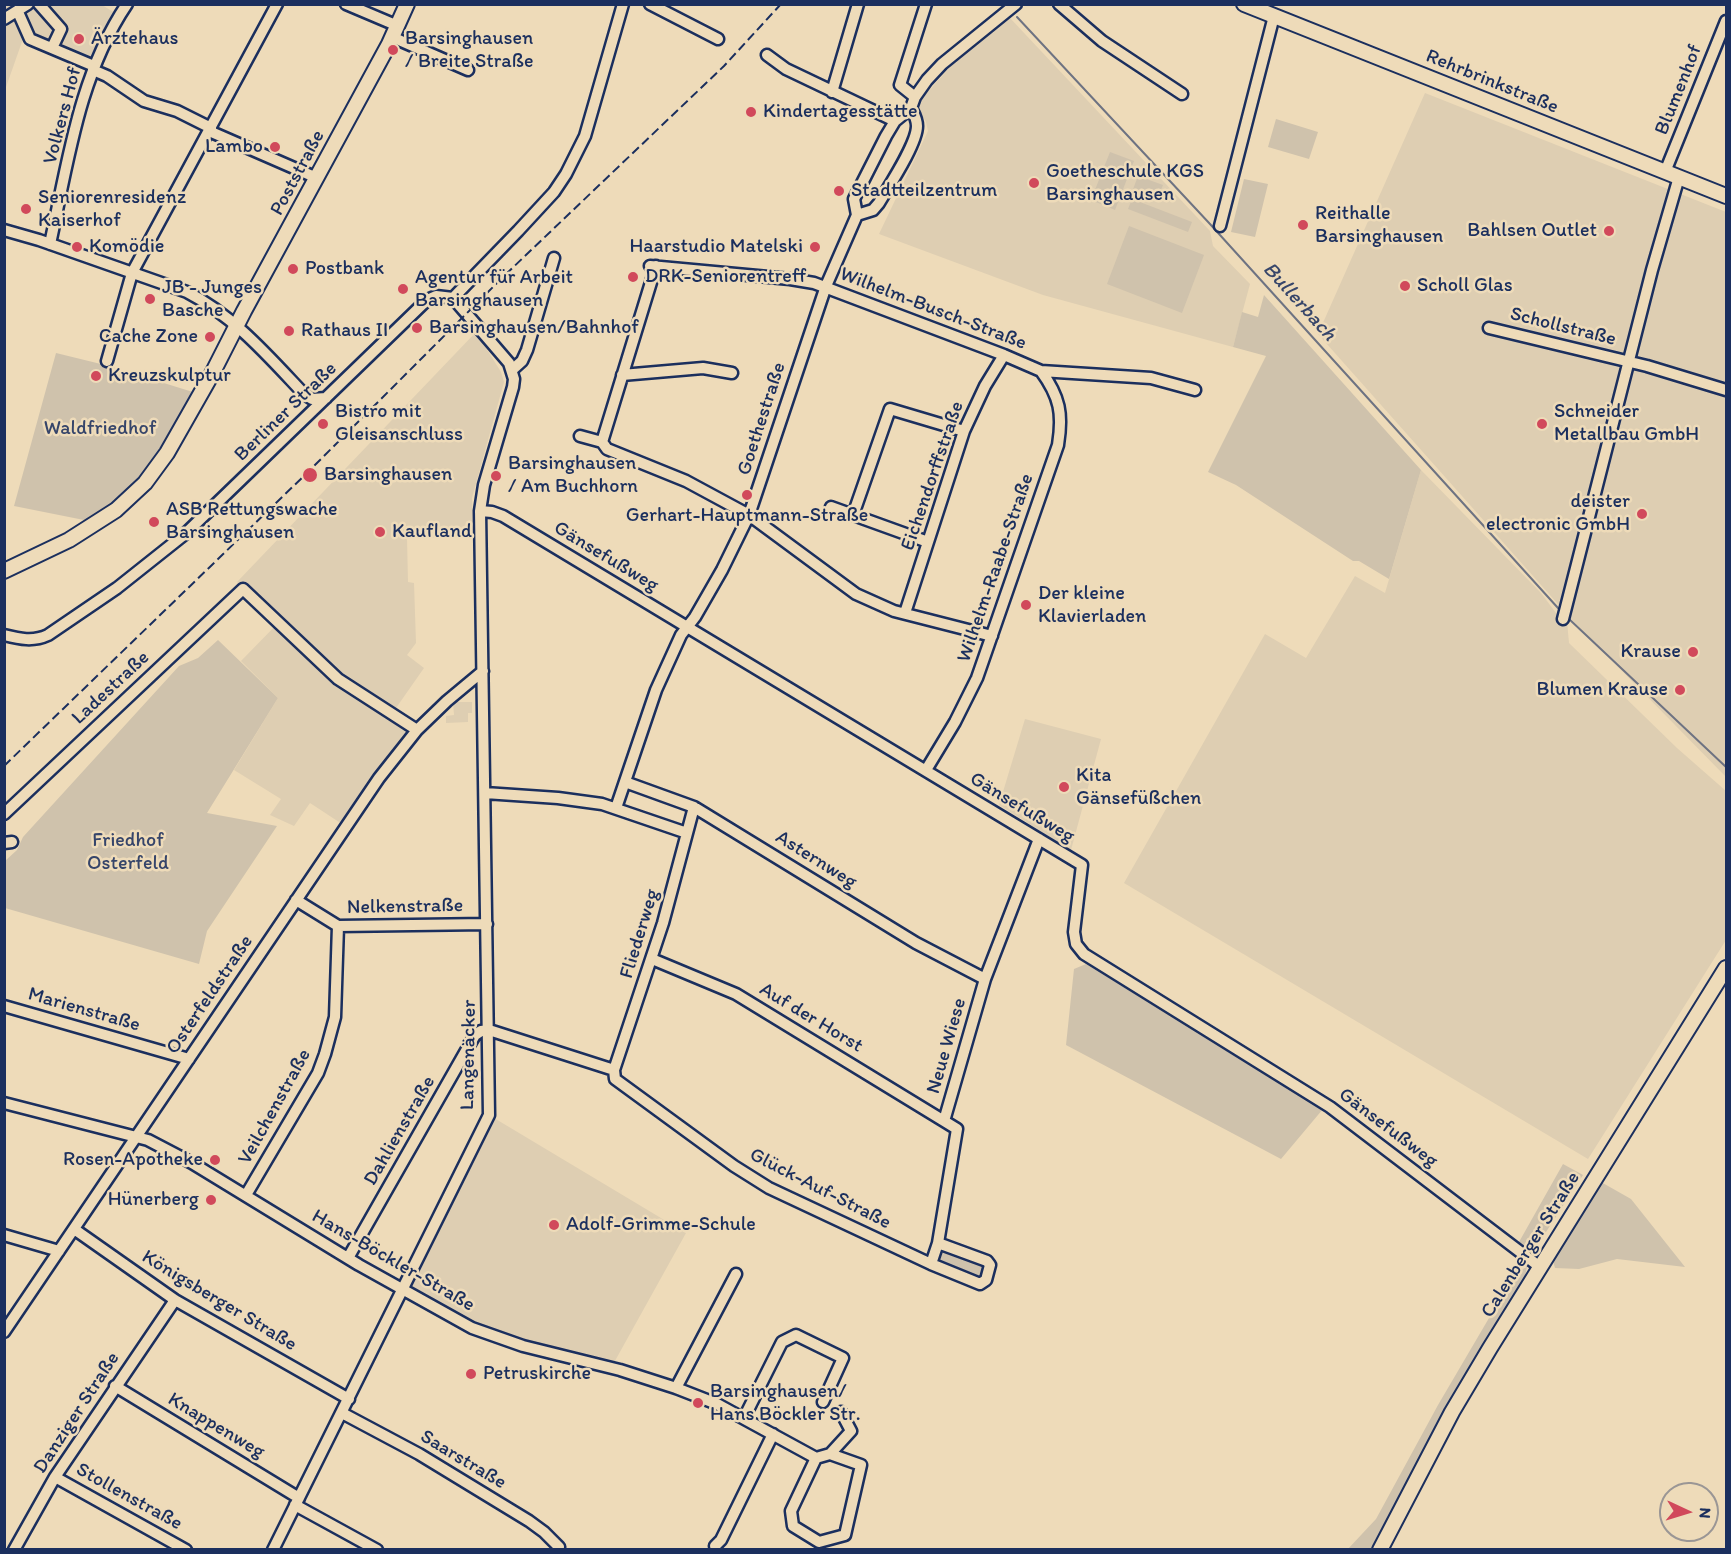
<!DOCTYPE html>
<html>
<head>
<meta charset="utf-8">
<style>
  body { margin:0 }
  #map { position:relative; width:1731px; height:1554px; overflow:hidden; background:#eedbb9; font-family:Itim,sans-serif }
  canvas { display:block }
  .frame { position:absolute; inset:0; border:6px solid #1b2f5e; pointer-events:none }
  .north { position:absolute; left:1659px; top:1482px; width:60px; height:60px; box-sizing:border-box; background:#eedbb9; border:2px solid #9a9695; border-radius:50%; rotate:94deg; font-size:16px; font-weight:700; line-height:24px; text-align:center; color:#1b2f5e }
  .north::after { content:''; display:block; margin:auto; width:21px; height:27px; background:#d1495b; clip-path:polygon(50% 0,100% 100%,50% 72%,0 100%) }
</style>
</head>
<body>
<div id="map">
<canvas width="1731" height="1554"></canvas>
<div class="frame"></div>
<div class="north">N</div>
</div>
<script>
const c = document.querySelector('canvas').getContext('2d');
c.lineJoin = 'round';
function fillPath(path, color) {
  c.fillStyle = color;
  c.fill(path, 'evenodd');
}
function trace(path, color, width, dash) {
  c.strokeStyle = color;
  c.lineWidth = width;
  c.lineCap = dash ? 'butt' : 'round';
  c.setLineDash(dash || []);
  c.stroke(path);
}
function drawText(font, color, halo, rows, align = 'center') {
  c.font = font + ' Itim,sans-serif';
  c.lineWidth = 5;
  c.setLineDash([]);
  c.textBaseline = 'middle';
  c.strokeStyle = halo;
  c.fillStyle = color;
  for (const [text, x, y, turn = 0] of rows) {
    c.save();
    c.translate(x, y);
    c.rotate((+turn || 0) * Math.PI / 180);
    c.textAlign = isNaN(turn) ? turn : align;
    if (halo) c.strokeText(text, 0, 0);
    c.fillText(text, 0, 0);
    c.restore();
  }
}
const built = new Path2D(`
  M5,5H102L115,13L88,60L24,36L5,90Z
  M1010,18L1210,231L1213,246L1250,284L1233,347L1043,295L879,234L928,131L926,122L919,111L918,103L957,59Z
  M1425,93L1726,212V777L1573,621L1318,334Z
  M476,332L501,372L504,382L472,498L473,537L407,538L408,582L414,583L416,643L407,655L424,668L389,718L409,732L342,824L310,803L294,826L270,815L281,799L234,770L278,698L241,661L280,621L237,582Z
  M1421,470L1541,593L1559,617L1567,621L1569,643L1677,748L1726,791V940L1588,1159L1124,883L1265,634L1306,658L1355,576L1385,593Z
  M453,702H472V713H468V722L446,723V716L454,715Z
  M1025,719L1101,739L1071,850L999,805Z
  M489,1115L686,1233L611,1368L472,1328L403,1289Z`);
const green = new Path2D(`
  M1276,119L1318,132L1309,159L1268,147Z
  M1110,152L1134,161L1115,210L1091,200Z
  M1138,176L1163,185L1156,201L1132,192Z
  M1244,179L1268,184L1255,237L1231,232Z
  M1132,199L1192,222L1188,232L1128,209Z
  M1129,226L1204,255L1182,313L1107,284Z
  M1264,295L1421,470L1389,579L1359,561H1353L1236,485L1208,472L1266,356L1233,347L1242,312L1258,317Z
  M56,353L109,366L196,393L148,471L115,504L89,521L14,506Z
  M218,640L278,698L207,813L277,826L207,931L199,964L5,908V861L17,850L23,837L179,666L198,658Z
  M1086,964L1323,1109L1281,1159L1066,1045L1074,969Z
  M1563,1164L1583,1175L1533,1252L1519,1242Z
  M1601,1182L1631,1199L1685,1267L1617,1259L1579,1269L1555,1268L1553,1261Z
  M938,1243L987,1261L986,1280L931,1264Z
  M1527,1267L1525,1276L1451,1404L1375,1549L1347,1550L1376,1519L1438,1405L1516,1272Z`);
const stream = new Path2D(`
  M1017,17L1210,224L1558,608
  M1569,619L1726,767`);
const minor = new Path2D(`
  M39,4L61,29L52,48
  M346,4L398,26
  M650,4L718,39
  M1059,4L1102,41L1182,94
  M18,12L30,39L94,66
  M4,19L28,4
  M392,37L468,70
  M767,55L786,69L895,121
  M93,70L107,76L144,101L177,111L211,128
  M832,92L858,4
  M915,97L900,85L926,4
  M209,131L317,178
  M1665,172L1726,21
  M857,215L873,210L879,203C889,186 917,144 917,126C917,119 914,114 911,108
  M1220,226L1274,16
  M4,230L39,240L187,292C234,316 269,357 304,394L312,399L326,398
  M50,244C68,162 79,75 127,4
  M650,266L790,279L814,283L1004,355L1041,371L1151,378L1195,390
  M453,298L518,231L554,192L566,174L585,136L623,4
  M1489,328L1647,366L1726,390
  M107,361L132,273L277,4
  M512,370L522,361L527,350L554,258
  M622,375L703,368L732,373
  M580,436L602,442L656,266
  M602,442L607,449L686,481L749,515L856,594L894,611L992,636
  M831,507L928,542
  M480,511L492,512L503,516L1082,865L1074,932L1076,944L1084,954L1330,1107L1540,1267
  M853,515L890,409L964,431
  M905,613L964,431L985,386L1004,355
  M1563,619L1652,270L1679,177
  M4,635C20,639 33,642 48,635L117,588L185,534L427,300L436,296L453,298L509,363L514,379L513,387L484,485L480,511L489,1115L273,1550
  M926,770L955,722L977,678L1058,445C1063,414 1060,397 1041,371
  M625,782L694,807L916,943L985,979
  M485,793L558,798L602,804L687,833
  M694,807L663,923L614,1070L615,1079L734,1166L769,1188L931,1264L980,1284L986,1280L990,1265L987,1261L938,1243
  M616,808L656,690L681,635L695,617L722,570L749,515L826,286L857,215L854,199L886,136L895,121L911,108L915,97L927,80L942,64L1016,4
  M4,814L243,589L338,679L417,730
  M4,843L12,842
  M296,900L338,926L487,924
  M652,959L736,994L944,1121
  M4,1006L189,1059
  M4,1103L148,1140L192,1163L359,1265L472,1328L523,1346L620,1370L676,1388L717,1404L816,1458L830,1454L851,1431L841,1412
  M246,1195L318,1073L325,1054L335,1017L338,926
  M74,1229L175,1300L349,1399
  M4,1235L59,1251
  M348,1258L475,1035L481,1031L489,1030L614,1070
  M931,1264L938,1243L957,1129L944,1121L985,979L1039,839
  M4,1332L379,778L417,730L447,701L483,671
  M115,1386L299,1498
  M676,1388L736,1274
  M342,1413L419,1454L529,1521L544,1532L559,1547L558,1550
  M744,1418L782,1342L796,1335L843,1358L823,1402
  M816,1458L791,1511L793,1526L819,1542L845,1535L861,1465L830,1454
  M55,1477L186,1550
  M295,1505L377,1550
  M715,1546L721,1540L773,1434
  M14,1550L55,1477L175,1300`);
const major = new Path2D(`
  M1244,4L1726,196
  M4,571L69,540L116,510L145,483L167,453L213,372L244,311L389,44L407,4
  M1380,1550L1452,1412L1490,1348L1726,968`);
const rail = new Path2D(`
  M4,766L308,472L504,276L724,66L781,4`);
const markers = [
  [79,39,6,"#d1495b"],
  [393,50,6,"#d1495b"],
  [751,112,6,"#d1495b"],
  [275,147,6,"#d1495b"],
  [1034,183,6,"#d1495b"],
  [839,191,6,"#d1495b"],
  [26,209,6,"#d1495b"],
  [1303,225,6,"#d1495b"],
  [1609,231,6,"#d1495b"],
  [77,247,6,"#d1495b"],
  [815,247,6,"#d1495b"],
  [293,269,6,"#d1495b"],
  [633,277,6,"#d1495b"],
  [1405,286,6,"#d1495b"],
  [403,289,6,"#d1495b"],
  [150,299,6,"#d1495b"],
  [417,328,6,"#d1495b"],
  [289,331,6,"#d1495b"],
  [210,337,6,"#d1495b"],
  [96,376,6,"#d1495b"],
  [323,424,6,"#d1495b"],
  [1542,424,6,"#d1495b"],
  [310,475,8,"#d1495b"],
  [496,476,6,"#d1495b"],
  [747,495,6,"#d1495b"],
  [1642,514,6,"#d1495b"],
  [154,522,6,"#d1495b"],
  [380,532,6,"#d1495b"],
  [1026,605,6,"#d1495b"],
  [1693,652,6,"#d1495b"],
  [1680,690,6,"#d1495b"],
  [1064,787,6,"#d1495b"],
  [215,1160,6,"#d1495b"],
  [211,1200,6,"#d1495b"],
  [554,1225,6,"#d1495b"],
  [471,1374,6,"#d1495b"],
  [698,1403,6,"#d1495b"]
];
const poiNames = [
  ["Ärztehaus",91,39],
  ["Barsinghausen",405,39],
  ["/ Breite Straße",405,62],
  ["Kindertagesstätte",763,112],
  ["Lambo",263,147,"right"],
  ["Goetheschule KGS",1046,172],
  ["Barsinghausen",1046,195],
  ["Stadtteilzentrum",851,191],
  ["Seniorenresidenz",38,198],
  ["Kaiserhof",38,221],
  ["Reithalle",1315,214],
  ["Barsinghausen",1315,237],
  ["Bahlsen Outlet",1597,231,"right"],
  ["Komödie",89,247],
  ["Haarstudio Matelski",803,247,"right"],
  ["Postbank",305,269],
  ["DRK-Seniorentreff",645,277],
  ["Agentur für Arbeit",415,278],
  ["Barsinghausen",415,301],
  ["Scholl Glas",1417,286],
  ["JB - Junges",162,288],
  ["Basche",162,311],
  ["Barsinghausen/Bahnhof",429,328],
  ["Rathaus II",301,331],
  ["Cache Zone",198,337,"right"],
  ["Kreuzskulptur",108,376],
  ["Bistro mit",335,412],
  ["Gleisanschluss",335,435],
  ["Schneider",1554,412],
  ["Metallbau GmbH",1554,435],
  ["Barsinghausen",508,464],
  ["/ Am Buchhorn",508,487],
  ["Barsinghausen",324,475],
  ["deister",1630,502,"right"],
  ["electronic GmbH",1630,525,"right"],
  ["ASB Rettungswache",166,510],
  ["Barsinghausen",166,533],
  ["Gerhart-Hauptmann-Straße",747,516,"center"],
  ["Kaufland",392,532],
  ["Der kleine",1038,594],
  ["Klavierladen",1038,617],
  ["Krause",1681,652,"right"],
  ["Blumen Krause",1668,690,"right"],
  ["Kita",1076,776],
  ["Gänsefüßchen",1076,799],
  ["Rosen-Apotheke",203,1160,"right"],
  ["Hünerberg",199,1200,"right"],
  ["Adolf-Grimme-Schule",566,1225],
  ["Petruskirche",483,1374],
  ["Barsinghausen/",710,1392],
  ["Hans Böckler Str.",710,1415]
];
const streetNames = [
  ["Rehrbrinkstraße",1492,82,22],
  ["Blumenhof",1679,90,-68],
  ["Volkers Hof",63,116,-75],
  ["Poststraße",298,173,-62],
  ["Wilhelm-Busch-Straße",933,309,21],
  ["Schollstraße",1563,327,14],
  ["Berliner Straße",286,412,-44],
  ["Goethestraße",762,419,-72],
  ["Eichendorffstraße",933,476,-71],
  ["Gänsefußweg",606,557,31],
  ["Wilhelm-Raabe-Straße",996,568,-71],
  ["Ladestraße",111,688,-43],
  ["Gänsefußweg",1022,808,31],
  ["Asternweg",816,860,32],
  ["Nelkenstraße",405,907,-1],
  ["Fliederweg",640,934,-73],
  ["Osterfeldstraße",210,995,-56],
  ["Marienstraße",84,1010,16],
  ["Auf der Horst",811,1018,31],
  ["Neue Wiese",947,1046,-74],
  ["Langenäcker",469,1055,-89],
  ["Veilchenstraße",275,1107,-61],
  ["Gänsefußweg",1388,1128,37],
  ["Dahlienstraße",400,1131,-60],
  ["Glück-Auf-Straße",820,1189,27],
  ["Calenberger Straße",1531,1245,-58],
  ["Hans-Böckler-Straße",393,1261,30],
  ["Königsberger Straße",219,1301,31],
  ["Danziger Straße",77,1413,-57],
  ["Knappenweg",216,1426,31],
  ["Saarstraße",463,1460,31],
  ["Stollenstraße",129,1497,29]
];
const parkNames = [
  ["Waldfriedhof",100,429],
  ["Friedhof",128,841],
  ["Osterfeld",128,864]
];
const waterNames = [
  ["Bullerbach",1299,302,48]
];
fillPath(built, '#deceb2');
fillPath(green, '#cfc2ac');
trace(stream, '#6e7382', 2);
trace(minor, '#1b2f5e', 15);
trace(major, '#1b2f5e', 18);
trace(minor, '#eedbb9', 10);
trace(major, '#eedbb9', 14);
trace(rail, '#1b2f5e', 2, [9, 4.5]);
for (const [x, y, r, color] of markers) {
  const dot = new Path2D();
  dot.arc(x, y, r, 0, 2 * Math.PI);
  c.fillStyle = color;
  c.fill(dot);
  trace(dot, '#eedbb9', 2);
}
drawText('20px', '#1b2f5e', '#eedbb9', poiNames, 'left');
drawText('20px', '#1b2f5e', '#eedbb9', streetNames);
drawText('20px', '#36456a', '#eedbb9', parkNames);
drawText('italic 21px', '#37466a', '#eedbb9', waterNames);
</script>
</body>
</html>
